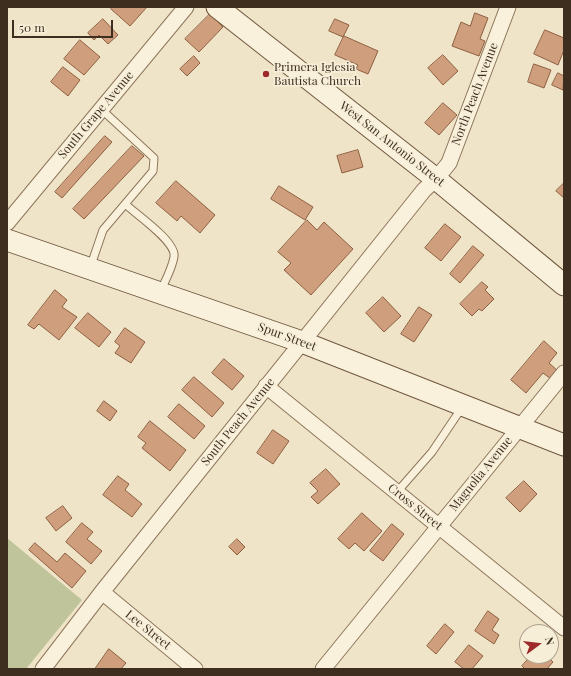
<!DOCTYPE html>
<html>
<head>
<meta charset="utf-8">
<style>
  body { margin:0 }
  #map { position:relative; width:571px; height:676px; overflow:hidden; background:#f0e4c8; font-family:"Playfair Display",serif }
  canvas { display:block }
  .frame { position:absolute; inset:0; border:8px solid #3d2e20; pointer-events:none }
  .north { position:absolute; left:519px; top:624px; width:40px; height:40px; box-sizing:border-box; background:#f7eed8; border:1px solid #ada18e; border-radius:50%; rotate:75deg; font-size:11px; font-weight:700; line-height:16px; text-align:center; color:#3d2e20 }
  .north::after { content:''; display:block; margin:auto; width:14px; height:18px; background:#9e2a2b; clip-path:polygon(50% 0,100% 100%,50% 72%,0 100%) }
  .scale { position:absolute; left:12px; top:20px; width:101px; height:18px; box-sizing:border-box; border:2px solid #3d2e20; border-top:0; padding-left:5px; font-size:12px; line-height:14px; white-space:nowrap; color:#3d2e20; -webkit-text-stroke:3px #f7eed8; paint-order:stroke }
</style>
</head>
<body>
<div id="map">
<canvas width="571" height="676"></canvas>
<div class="frame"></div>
<div class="north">N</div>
<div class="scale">50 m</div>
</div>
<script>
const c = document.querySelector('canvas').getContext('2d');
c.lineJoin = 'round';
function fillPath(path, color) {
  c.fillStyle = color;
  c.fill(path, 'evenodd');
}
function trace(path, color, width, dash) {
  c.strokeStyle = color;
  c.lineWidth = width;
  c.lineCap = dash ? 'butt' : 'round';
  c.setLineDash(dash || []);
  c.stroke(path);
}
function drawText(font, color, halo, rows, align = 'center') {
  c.font = font + ' "Playfair Display",serif';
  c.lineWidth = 3.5;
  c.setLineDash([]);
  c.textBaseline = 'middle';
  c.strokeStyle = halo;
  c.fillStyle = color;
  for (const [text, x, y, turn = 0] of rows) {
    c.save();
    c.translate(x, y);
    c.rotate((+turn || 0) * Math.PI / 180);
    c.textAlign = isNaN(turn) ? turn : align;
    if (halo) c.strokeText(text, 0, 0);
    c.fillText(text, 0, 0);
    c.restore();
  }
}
const cemetery = new Path2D(`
  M7,538L82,600L26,669H7Z`);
const building = new Path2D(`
  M112,7H147L130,26L111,9Z
  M475,13L488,18L480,39L485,41L479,56L452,46L461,22L470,26Z
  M210,14L223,27L199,52L185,39Z
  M103,19L118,35L108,44L99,35L94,40L88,33Z
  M335,19L349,25L343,37L329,31Z
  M545,30L564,38V50L558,65L534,54Z
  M344,36L378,51L368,74L356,69L358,65L335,55Z
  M80,40L100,57L84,75L64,59Z
  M443,55L458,71L443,85L428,68Z
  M194,56L200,63L187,76L180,69Z
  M534,64L551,70L544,88L528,82Z
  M63,67L80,80L68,96L51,82Z
  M558,73L564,76L563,90L552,85Z
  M443,103L457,115L439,135L425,123Z
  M105,136L112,142L62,198L55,192Z
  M132,146L144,156L84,219L73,209Z
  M358,150L363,167L342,173L337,156Z
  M176,181L215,215L200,233L181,216L177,221L156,203Z
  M564,183V198L556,191Z
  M279,186L313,207L305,220L271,199Z
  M307,220L317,230L324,222L353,249L311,295L284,270L291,263L278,252Z
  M445,224L461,237L441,261L425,248Z
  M473,246L484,255L460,283L450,274Z
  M482,282L488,287L485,290L494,299L482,311L479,309L472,316L460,304Z
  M55,290L67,300L62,307L77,317L59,340L39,324L34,329L28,325Z
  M383,297L401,316L384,332L366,313Z
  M419,307L432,315L414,342L401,334Z
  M88,313L111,332L99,347L75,328Z
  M125,328L145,342L131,363L115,353L120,346L115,342Z
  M544,341L557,353L549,363L558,371L551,379L543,373L526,393L511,380Z
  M224,359L244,376L232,390L212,373Z
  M194,377L224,403L212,417L182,390Z
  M104,401L117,411L110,421L97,411Z
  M179,404L205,426L194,439L168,417Z
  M150,421L186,450L170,471L142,448L146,443L138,437Z
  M273,430L289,441L273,464L257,453Z
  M326,469L340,484L318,504L311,497L318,491L310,483Z
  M118,476L129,484L125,490L142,504L132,517L103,495Z
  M524,481L537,494L520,512L506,498Z
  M63,506L72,518L56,531L46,518Z
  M362,513L382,531L364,551L355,543L349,549L338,539Z
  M82,523L93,532L87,539L102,551L91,564L66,542Z
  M392,524L404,534L383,561L370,551Z
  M237,539L245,547L237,555L229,547Z
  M35,543L57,562L65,553L86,571L72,588L29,550Z
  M488,611L499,619L492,630L499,635L494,644L475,631Z
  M445,624L454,632L436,654L427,646Z
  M469,645L483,656L472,669H464L455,662Z
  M109,649L126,663L121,669H95Z
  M531,656H547L553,662L547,669H525L522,666Z`);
const lane = new Path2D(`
  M125,204C136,214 177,242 174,257C172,269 165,281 160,292
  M90,268L103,230L153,171L154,158L101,109
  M397,492L432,452L463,406`);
const street = new Path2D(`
  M7,223L186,7
  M266,386L564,628
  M102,592L195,669
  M43,669L102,592L424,190L436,179L449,163L508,7
  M323,669L564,373`);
const secondary = new Path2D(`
  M217,7L436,179L564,285
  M7,240L302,342L564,445`);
const markers = [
  [266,74,4,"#9e2a2b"]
];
const poiNames = [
  ["Primera Iglesia",274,67],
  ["Bautista Church",274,81]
];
const streetNames = [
  ["North Peach Avenue",475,94,-69],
  ["South Grape Avenue",96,115,-50],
  ["West San Antonio Street",392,144,38],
  ["Spur Street",287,337,20],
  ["South Peach Avenue",238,422,-51],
  ["Magnolia Avenue",481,474,-51],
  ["Cross Street",415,507,39],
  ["Lee Street",148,630,39]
];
fillPath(cemetery, '#bfc49a');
fillPath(building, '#cf9f7d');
trace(building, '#8d5f41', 1);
trace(lane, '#8d765c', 9);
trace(street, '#8d765c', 17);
trace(secondary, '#6f573f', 23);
trace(lane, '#faf1dc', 7);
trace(street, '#faf1dc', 15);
trace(secondary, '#faf1dc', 21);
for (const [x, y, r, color] of markers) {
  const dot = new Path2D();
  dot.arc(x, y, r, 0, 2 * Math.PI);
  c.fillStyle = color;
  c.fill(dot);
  trace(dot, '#f7eed8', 1.5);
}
drawText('12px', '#3d2e20', '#f7eed8', poiNames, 'left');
drawText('12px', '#3d2e20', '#f7eed8', streetNames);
</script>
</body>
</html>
